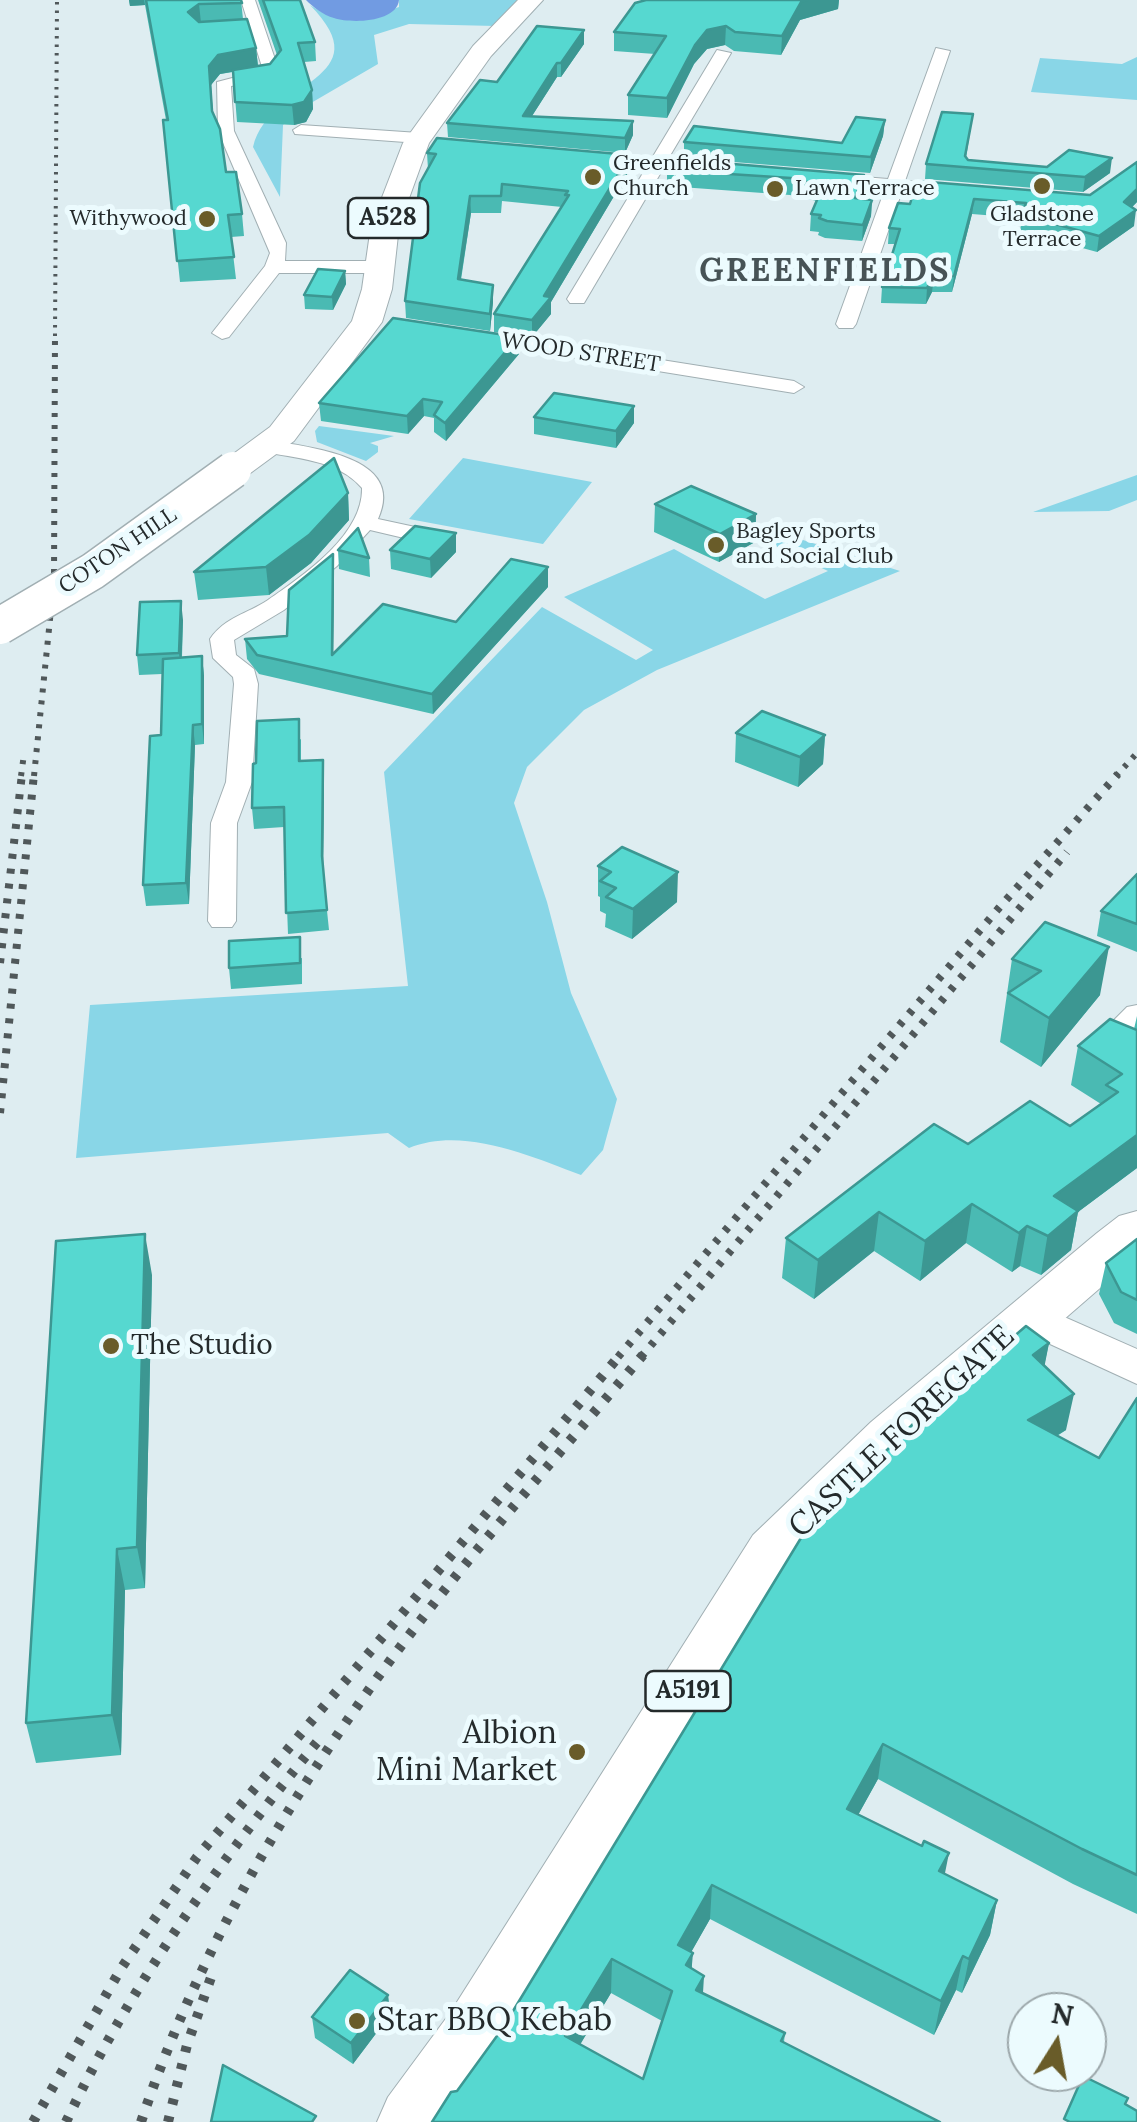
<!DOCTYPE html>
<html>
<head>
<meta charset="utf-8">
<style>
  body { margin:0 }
  #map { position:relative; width:1137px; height:2122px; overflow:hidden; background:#deedf1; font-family:Lora,serif }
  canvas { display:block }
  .north { position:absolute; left:1007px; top:1992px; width:100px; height:100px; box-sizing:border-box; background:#ecfbfe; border:2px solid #9ca7aa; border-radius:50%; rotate:11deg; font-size:28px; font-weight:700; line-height:40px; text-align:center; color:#242a2b }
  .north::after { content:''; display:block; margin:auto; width:35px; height:45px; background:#695c29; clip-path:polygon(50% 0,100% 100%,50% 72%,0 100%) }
</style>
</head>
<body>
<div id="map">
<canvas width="1137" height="2122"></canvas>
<div class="north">N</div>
</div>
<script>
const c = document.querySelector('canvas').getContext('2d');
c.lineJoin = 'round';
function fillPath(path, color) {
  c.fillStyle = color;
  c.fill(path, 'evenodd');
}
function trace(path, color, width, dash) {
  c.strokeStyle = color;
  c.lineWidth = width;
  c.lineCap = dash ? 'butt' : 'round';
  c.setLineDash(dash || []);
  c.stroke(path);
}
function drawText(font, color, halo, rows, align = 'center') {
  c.font = font + ' Lora,serif';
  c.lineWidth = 10;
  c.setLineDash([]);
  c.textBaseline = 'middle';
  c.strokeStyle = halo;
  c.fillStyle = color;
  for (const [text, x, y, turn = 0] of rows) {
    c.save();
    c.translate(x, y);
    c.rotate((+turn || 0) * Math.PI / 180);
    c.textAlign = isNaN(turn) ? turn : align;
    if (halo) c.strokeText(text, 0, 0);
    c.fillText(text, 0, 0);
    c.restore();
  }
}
const green = new Path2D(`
  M399,0H517L496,26L409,24L374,35L378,64L299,110L283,125L280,197L253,147C271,78 383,80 310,5C345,28 362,20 399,7Z
  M1137,57V100L1031,92L1040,58L1122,64Z
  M319,426L394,436L370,443L378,446V452L366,461L317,442L315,431Z
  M463,458L592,482L543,544L409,519Z
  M1137,475V500L1109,511L1033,512Z
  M678,500L900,571L657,670L584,710L527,767L514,803L547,902L571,993L617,1099L603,1150L581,1175C530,1156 463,1126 409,1148L388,1133L76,1158L90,1005L408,986L384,772L542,607L636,660L653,650L564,597L674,549L765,599L828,571Z`);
const water = new Path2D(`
  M306,0H399C397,22 352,24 334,18C323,15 313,7 306,0Z`);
const minor = new Path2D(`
  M241,0H255L279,71L271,80L231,86L234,131L286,243L285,261H379L388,267L379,273H279L229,337L222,339L212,333L265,266L270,253L218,131L217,82L263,70Z
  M936,48L950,51L905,181L954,185L963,190L954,195L902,191L856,324L853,328H839L836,324L885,189L825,184L816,179L825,174L888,179Z
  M717,50L731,53L668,159L710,163L719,168L710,173L663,169L584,303H570L567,299L646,168L591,163L582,158L591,153L652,158Z
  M301,125L419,133L427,138L419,143L295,134L293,130Z
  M479,331L794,381L804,387L794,393L472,341V333Z
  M269,440C310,448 407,456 378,519L429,530L432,535L421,542L370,530L337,566L284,610L234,640L236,655L254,669L258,684L252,782L237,823L236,921L232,927H212L208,921L211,823L226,782L234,684L233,677L213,658L210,639C225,617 247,614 268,600C304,575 363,535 362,488C337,459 296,459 261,451L258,446Z
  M1137,1005V1030L1126,1041L1137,1047V1070L1095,1050L1091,1043L1127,1007Z`);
const tertiary = new Path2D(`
  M1028,1301L1137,1349V1384L1013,1327L1007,1316L1013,1305Z`);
const primary = new Path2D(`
  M518,0H543L491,56L429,143L399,226L392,289L382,322L294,441L245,477L233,480L221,477L216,470L221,463L270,427L352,321L362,289L371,226L403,143L473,46Z
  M1137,1211V1256L911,1452L795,1569L500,2061L456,2122H377L388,2097L450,2013L753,1535L871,1422L1097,1233L1119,1216Z`);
const railFar3 = new Path2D(`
  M55,336L57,0`);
const railFar2 = new Path2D(`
  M21,776L24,754
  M34,776L54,580L55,333
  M1116,776L1137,753`);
const railFar1 = new Path2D(`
  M0,963L22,774
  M0,1113L34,774
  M618,1357L998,909L1118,774
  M641,1357L1067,852`);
const rail = new Path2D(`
  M33,2122L122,1967L197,1857L620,1355
  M66,2122C133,1980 223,1857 322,1736
  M141,2122C198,1951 293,1789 401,1646C477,1545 562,1451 643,1355
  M168,2122L187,2045L214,1969`);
const primaryBridge = new Path2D(`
  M0,626L93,571L233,470`);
const wall = new Path2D(`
  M129,0H241L243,19L256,48L258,66L270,64L277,55L258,0H300L315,42L316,61L304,62L312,90L313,109L306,122L294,125L237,122L233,72L220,74L211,85L213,113L226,172L242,214L244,236L231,237L236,279L180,282L163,120H166L145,5L130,6Z
  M646,0H839L838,9L800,20L781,55L734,51L725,45L707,49L694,64L667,118L628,115V95L655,54L614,51V32Z
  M584,30V44L561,77H557L532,116L633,135L625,153L448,137L447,123Z
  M973,114L966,158L968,160L1110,173L1083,192L925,179L926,164Z
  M885,120L883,136L870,173L684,158V142L842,143Z
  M427,153L630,155L629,171L551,302V314L532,337L494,332V314L562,207L502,201L501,213H471L461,280L493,302L490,331L406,318L405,301L428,169Z
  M674,159L863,191L860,198L872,200L871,216L862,241L825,238L818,235L819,232L810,231L811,214L817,201L790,195L667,186V170Z
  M1137,162V202L1132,207L1134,226L1097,252L1020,231L1022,218L972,214L952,292H932L926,304L881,303L882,287L895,244H888L889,228L910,204L917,181L1090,195Z
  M345,271L346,284L333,310L305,309L304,295Z
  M519,354L446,441L434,432V418L424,416L408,434L321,421L319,403Z
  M534,417L634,423L616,448L534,434Z
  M348,493L349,520L311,563L269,595L198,600L194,572Z
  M655,504L756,514L755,542L719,562L654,532Z
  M338,550L369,558L370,577L339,569Z
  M390,550L456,552L431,578L391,569Z
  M333,554L334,573L333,653L456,622L548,587L433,714L259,674L247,659L245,639L287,636Z
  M183,620L182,657L202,656L204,676V744L195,745L189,904L146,906L143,885L161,735L162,674L139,675L137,655Z
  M736,733L825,735L823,764L798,787L735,762Z
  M301,739V761L324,780L323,872L329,930L288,934L284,827L254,829L252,808L256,763Z
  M598,866L677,902L632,939L605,927L606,914L600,911V897L598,896Z
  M1137,874V952L1097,936L1101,911Z
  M302,958V984L231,989L229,968Z
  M1012,959L1100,995L1041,1067L1000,1042Z
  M1137,1016V1168L1078,1212L1071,1250L1041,1275L1020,1266L1012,1272L966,1243L920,1281L874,1251L814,1299L782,1278L786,1238L968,1144L1070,1126L1101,1104L1071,1085L1078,1046L1134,1029Z
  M1137,1239V1334L1114,1323L1099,1294L1106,1263Z
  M152,1275L145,1588L125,1590L121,1755L36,1763L26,1723Z
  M1049,1343L1044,1366L1066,1430L1057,1436L1099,1458L1137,1398V1914L1073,1884L878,1779L858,1815L945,1874L997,1900L990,1935L962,1993L956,1990L934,2035L710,1919L691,1952L692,1969L703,1993L785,2033L784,2042L940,2122L457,2091ZM611,1993L662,2021L643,2079L580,2044Z
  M388,1995L390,2015L353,2064L315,2038L312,2017Z`);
const shadedWall = new Path2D(`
  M129,0H144L145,5L130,6Z
  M807,0H839L838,9L800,20L781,55L782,36L801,2Z
  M199,4L201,23L188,12Z
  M726,26L725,45L707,49L694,64L667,118V98L695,45L707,30Z
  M584,30V44L561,77V63Z
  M256,48L258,67L220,74L211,85L209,66L218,55Z
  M557,63V77L523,130V116Z
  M312,90L313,109L306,122L294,125L292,105Z
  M885,120L883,136L870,173L871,157Z
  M633,121V135L625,153V138Z
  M630,155L629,171L551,302V314L532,337V320L544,296Z
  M1112,158L1110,173L1083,192L1085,177Z
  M864,175L863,191L854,215L855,198Z
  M1137,189V202L1122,217L1124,202Z
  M470,196L471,213L458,296V279Z
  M974,199L972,214L952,292L954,276Z
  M872,200L871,216L862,241L863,225Z
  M1136,210L1134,226L1097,252L1099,236Z
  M345,271L346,284L333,310L332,297Z
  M934,276L932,292L926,304L927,288Z
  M493,285V302L490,331V314Z
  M518,337L519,354L446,441L445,423Z
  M423,399L424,416L408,434L407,416Z
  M634,406V423L616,448V431Z
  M348,493L349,520L311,563L269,595L266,567Z
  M756,514L755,542L719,562L720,534Z
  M456,533V552L431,578L430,559Z
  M333,554L334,573L333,675L332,655Z
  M548,567V587L433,714L432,694Z
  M181,601L183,620L181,673L179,653Z
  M202,656L204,676V744L202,724Z
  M193,725L195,745L189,904L186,883Z
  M825,735L823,764L798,787L800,757Z
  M323,760L324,780L323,877L322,856Z
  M678,872L677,902L632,939L633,909Z
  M1109,947L1100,995L1041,1067L1049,1018Z
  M1137,1135V1168L1078,1212L1071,1250L1041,1275L1054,1196Z
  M972,1204L966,1243L920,1281L925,1241Z
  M879,1212L874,1251L814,1299L818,1260Z
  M1027,1226L1020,1266L1012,1272L1019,1233Z
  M145,1234L152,1275L145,1588L137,1547Z
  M1049,1343L1042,1379L1033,1355Z
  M1074,1394L1066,1430L1021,1457L1028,1420Z
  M117,1549L125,1590L121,1755L112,1715Z
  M883,1744L878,1779L842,1844L847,1809Z
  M949,1853L942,1888L939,1871Z
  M712,1885L710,1919L676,1979L678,1945Z
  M997,1900L990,1935L962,1993L969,1959Z
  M693,1953L690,1987L686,1965Z
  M963,1956L956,1990L934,2035L941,2001Z
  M612,1959L611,1993L565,2070V2036Z
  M704,1976L702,2010L696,1990Z
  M388,1995L390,2015L353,2064L351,2043Z`);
const building = new Path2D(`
  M146,0H241L242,3L199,4L188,12L199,22L247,19L256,48L218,55L209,66L212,111L220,129L226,172H236L242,214L228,215L234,257L177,261L163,120H168Z
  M263,0H300L315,42L298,43L312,90L304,102L292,105L235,102L233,70L270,64L281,50Z
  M646,0H807L801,2L782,36L735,32L726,26L707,30L695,45L667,98L628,95L666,36L614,32L635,3Z
  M537,26L584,30L561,63H557L523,116L633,121L625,138L447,123L480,80L497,82Z
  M942,112L973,114L965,156L968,160L1047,167L1069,150L1112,158L1085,177L926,164Z
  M856,117L885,120L871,157L684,142L694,126L842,143Z
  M437,138L630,155L544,296L551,297L532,320L494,314L569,195H565L568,191L502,184L501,196H470L458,279L493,285L490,314L405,301L420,183L436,154L427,153Z
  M674,159L864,175L855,198L872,200L863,225L827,221L819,218L821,215L811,214L823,186L791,178L667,170Z
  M1137,162V189L1124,202L1136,210L1099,236L1022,215L1026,203L974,199L954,276H934L927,288L882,287L900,229L889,228L898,203L910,204L917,181L1090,195Z
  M318,269L345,271L332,297L304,295Z
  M393,318L518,337L445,423L434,415L442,402L423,399L407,416L319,403Z
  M554,393L634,406L616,431L534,417Z
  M334,458L348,493L309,535L266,567L194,572Z
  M691,486L756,514L720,534L655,504Z
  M415,526L456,533L430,559L390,550Z
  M358,528L369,558L338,550Z
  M333,554L332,655L383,604L456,622L511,559L548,567L432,694L257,655L245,639L287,636L289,590Z
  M181,601L179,653L137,655L140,602Z
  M202,656V724L193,725L186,883L143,885L150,736L161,735L163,659Z
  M762,711L825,735L800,757L736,733Z
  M299,719V761L323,760L322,856L327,910L286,913L284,807L252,808L253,764L256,763L257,721Z
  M622,847L678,872L633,909L606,897L616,888L600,881L611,872L598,866Z
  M1137,874V924L1101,911Z
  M1045,922L1109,947L1049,1018L1008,993L1041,971L1012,959Z
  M300,937V963L229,968V941Z
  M1110,1019L1137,1030V1135L1054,1196L1078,1211L1048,1236L1027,1226L1019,1233L972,1204L925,1241L879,1212L818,1260L786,1238L934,1124L968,1144L1030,1101L1070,1126L1118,1092L1106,1085L1122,1074L1078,1046Z
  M145,1234L137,1547L117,1549L112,1715L26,1723L56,1241Z
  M1137,1239V1300L1121,1292L1106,1263Z
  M1026,1326L1049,1343L1033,1355L1074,1394L1028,1420L1099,1458L1137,1398V1875L1082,1849L883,1744L847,1809L922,1846L924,1841L949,1853L939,1871L997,1900L969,1959L963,1956L941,2001L712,1885L678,1945L693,1953L686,1965L704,1976L696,1990L785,2033L781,2041L940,2122H432L451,2092L457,2091L502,2029L804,1533L919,1418ZM612,1959L672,1991L643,2079L565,2036Z
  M350,1970L388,1995L351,2043L312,2017Z
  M223,2065L316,2116L312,2122H211Z
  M1083,2076L1128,2098L1125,2104L1137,2111V2122H1070L1064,2119Z`);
const markers = [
  [593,177,10,"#695c29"],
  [1042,186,10,"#695c29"],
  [775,189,10,"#695c29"],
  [207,219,10,"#695c29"],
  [716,545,10,"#695c29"],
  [111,1346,10,"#695c29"],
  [577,1752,10,"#695c29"],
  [357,2021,10,"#695c29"]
];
const farPoinames = [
  ["Greenfields",613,164],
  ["Church",613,189],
  ["Lawn Terrace",795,189],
  ["Gladstone",1042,215,"center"],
  ["Terrace",1042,240,"center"],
  ["Withywood",187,219,"right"],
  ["Bagley Sports",736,532],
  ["and Social Club",736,557]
];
const farStreetnames = [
  ["WOOD STREET",581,353,9],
  ["COTON HILL",118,551,-34]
];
const shields = [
  [388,218,80],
  [688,1691,85]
];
const shieldNames = [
  ["A528",388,218],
  ["A5191",688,1691]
];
const poiNames = [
  ["The Studio",131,1346]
];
const farDistrictnames = [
  ["GREENFIELDS",825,272]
];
const nearStreetnames = [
  ["CASTLE FOREGATE",902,1432,-43]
];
const nearPoinames = [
  ["Albion",557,1734],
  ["Mini Market",557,1771],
  ["Star BBQ Kebab",377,2021,"left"]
];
fillPath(green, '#89d6e7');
fillPath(water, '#719be2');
trace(minor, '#a1afb3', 2);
trace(tertiary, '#a1afb3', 2);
trace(primary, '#a1afb3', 2);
fillPath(minor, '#fff');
fillPath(tertiary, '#fff');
fillPath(primary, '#fff');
trace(railFar3, '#50585a', 4, [2.5, 6]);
trace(railFar2, '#50585a', 6, [4, 8]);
trace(railFar1, '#50585a', 8, [5, 10]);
trace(rail, '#50585a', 10, [6, 12]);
trace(primaryBridge, '#a1afb3', 39, []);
trace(primaryBridge, '#fff', 36);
fillPath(wall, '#4abab3');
fillPath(shadedWall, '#3c9792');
fillPath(building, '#56d8d0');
trace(building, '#3c9792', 2.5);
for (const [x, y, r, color] of markers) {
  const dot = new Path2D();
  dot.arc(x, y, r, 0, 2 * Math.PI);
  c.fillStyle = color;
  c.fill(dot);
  trace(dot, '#ecfbfe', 4);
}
drawText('22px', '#242a2b', '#ecfbfe', farPoinames, 'left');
drawText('22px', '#242a2b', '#ecfbfe', farStreetnames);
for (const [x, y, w] of shields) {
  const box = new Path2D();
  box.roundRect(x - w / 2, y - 20, w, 40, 8);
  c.fillStyle = '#ecfbfe';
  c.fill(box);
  trace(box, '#242a2b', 2.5);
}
drawText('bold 25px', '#242a2b', null, shieldNames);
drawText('28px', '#242a2b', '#ecfbfe', poiNames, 'left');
c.letterSpacing = '2.5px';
drawText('bold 32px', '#475356', '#ecfbfe', farDistrictnames);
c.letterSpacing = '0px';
drawText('32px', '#242a2b', '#ecfbfe', nearStreetnames);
drawText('32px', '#242a2b', '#ecfbfe', nearPoinames, 'right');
</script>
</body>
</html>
